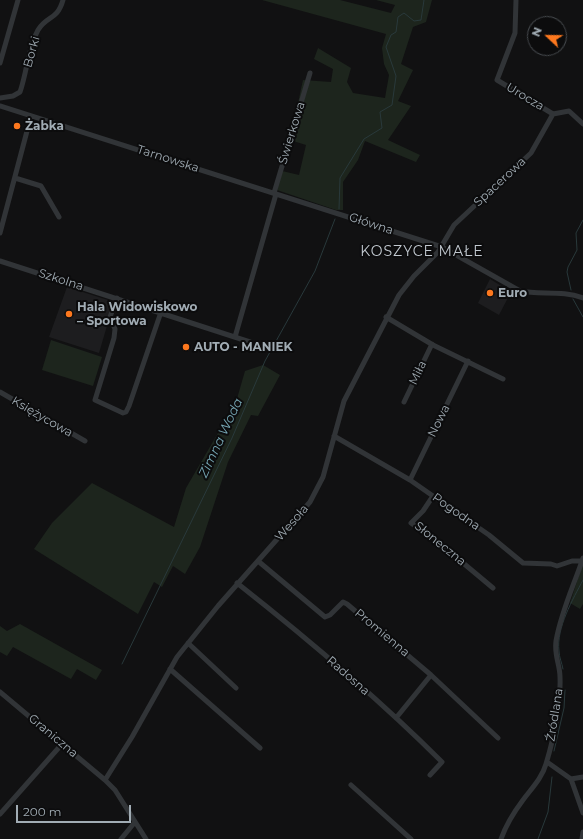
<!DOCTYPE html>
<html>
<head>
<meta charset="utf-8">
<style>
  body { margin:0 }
  #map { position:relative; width:583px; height:839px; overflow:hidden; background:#111112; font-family:Montserrat,sans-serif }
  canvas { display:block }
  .north { position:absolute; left:527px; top:16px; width:40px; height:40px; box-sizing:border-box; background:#0c0c0d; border:1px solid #484c50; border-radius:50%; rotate:292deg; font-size:11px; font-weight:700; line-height:16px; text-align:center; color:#a1acb4 }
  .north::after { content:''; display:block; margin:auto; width:14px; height:18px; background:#fd781e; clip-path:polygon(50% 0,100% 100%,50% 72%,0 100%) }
  .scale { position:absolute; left:16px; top:805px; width:115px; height:18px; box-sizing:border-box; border:2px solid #a1acb4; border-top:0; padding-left:5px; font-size:12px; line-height:14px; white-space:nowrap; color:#a1acb4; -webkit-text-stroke:3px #0c0c0d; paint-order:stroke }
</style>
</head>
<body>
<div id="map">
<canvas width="583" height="839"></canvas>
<div class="north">N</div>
<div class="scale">200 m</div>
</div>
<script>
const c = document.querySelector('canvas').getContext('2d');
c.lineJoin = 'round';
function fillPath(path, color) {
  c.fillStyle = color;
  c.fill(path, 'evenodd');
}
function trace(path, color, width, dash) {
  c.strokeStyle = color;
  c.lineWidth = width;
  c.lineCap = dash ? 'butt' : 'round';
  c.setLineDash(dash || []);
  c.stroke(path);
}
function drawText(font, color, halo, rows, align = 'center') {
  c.font = font + ' Montserrat,sans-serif';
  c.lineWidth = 4;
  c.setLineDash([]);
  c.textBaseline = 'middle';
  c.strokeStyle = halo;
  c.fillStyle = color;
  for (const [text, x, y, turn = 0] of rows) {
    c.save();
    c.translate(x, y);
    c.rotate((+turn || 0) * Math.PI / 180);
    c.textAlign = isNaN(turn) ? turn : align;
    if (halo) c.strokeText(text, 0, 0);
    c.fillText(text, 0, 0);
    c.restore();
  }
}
const built = new Path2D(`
  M490,279L511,292L499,315L478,303Z
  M67,287L114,302L99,353L49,337Z`);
const green = new Path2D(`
  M262,0H340L391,13L395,5L376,0H432L426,22L413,27L401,64L413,70L398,101L411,106L388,140L420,155L416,162L365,141L358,160L343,182V210H336L277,190L282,171L299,175L306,145L290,140L303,80L331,82L333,69L314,59L318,48L351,68L347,82L353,93L385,98L389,75L384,64L382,48L386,34Z
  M51,340L102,357L93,386L42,370Z
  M263,365L280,375L258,416L251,415L228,462L200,547L185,574L173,566L162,587L154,582L138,614L34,549L52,523L92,483L174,527L186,488L236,402L245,371Z
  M583,563V604L580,609L570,603Z
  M20,624L102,670L96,680L77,669L71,679L13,647L7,656L0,652V626L7,631Z`);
const stream = new Path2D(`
  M339,209L340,178L364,139L382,128L380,112L392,105L396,76L386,47L391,35L396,32L398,17L404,13L414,21L421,20L424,0
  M571,290L567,272L568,267L577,250L576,233L583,220
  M573,299L583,317
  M122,664L232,438L265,361L315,271L335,219
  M563,669C562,663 559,657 559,651C556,628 573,599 583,580
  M554,751L564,708L565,690
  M538,839L548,812L552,777`);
const minor = new Path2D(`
  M516,0L515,33L497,80L553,114
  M0,63L18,0
  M0,98L13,96L20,92C27,72 28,48 38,30C47,15 57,21 63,0
  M0,106L442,247L520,291C540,295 563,290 583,298
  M553,114L569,111L583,124
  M15,178L41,186L59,217
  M274,193L310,73
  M0,233L31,116
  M0,261L250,342
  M117,298L110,317L115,329L114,338L95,400L123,413L126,412L129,406L161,312
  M386,317L433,345L503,379
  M235,337L276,194
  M0,392L85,441
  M404,402L432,344
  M334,436L410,480L489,535L523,563L551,564L557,566L572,561H582
  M410,480L468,361
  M433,496L423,511L411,523L438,542L493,588
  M258,561L325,617L330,615L343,602L347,604L431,675L498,738
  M237,583C308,639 378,698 442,762L430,775
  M188,643L236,688
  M170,669L260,748
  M0,692L105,780L115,790L146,839
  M396,718L431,675
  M547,762L571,779L583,813
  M571,779L583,777
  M105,780L132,737L177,657L218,606L310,502L323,477L344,401L399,295L414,276L438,252L454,225L531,153L553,114
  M351,785L411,839
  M0,814L62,744
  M121,839L135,822
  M501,839C506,825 514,812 523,800C532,788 542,778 546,764C554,737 561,706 560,677C560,665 554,655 556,641C561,612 574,585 583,558
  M582,839L583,832`);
const markers = [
  [17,126,4,"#fd781e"],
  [490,293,4,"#fd781e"],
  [69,314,4,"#fd781e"],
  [186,347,4,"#fd781e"]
];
const streetNames = [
  ["Borki",32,52,-74],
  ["Urocza",525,97,31],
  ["Świerkowa",292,133,-73],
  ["Tarnowska",168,159,18],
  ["Spacerowa",500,182,-43],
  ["Główna",371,224,18],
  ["Szkolna",61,280,18],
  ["Miła",418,373,-64],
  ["Księżycowa",42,417,30],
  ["Nowa",439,421,-64],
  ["Pogodna",456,512,35],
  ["Wesoła",292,523,-49],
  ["Słoneczna",440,544,39],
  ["Promienna",382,633,40],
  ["Radosna",348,676,41],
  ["Źródlana",555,715,-81],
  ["Graniczna",53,736,40]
];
const poiNames = [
  ["Żabka",25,126],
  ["Euro",498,293],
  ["Hala Widowiskowo",77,307],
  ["– Sportowa",77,321],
  ["AUTO - MANIEK",194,347]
];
const waterNames = [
  ["Zimna Woda",221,438,-65]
];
const quarterNames = [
  ["KOSZYCE MAŁE",422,252]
];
fillPath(built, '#1d1d1f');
fillPath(green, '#1d251d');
trace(stream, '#29393b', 1);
trace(minor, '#313437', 5);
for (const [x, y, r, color] of markers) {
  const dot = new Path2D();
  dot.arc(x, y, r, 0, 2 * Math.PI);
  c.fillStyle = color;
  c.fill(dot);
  trace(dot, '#0c0c0d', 1.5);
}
drawText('12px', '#a1acb4', '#0c0c0d', streetNames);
drawText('bold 12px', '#a1acb4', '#0c0c0d', poiNames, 'left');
drawText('italic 13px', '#75a5b2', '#0c0c0d', waterNames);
c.letterSpacing = '1px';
drawText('14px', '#c2c9d0', '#0c0c0d', quarterNames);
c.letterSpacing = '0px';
</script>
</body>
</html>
